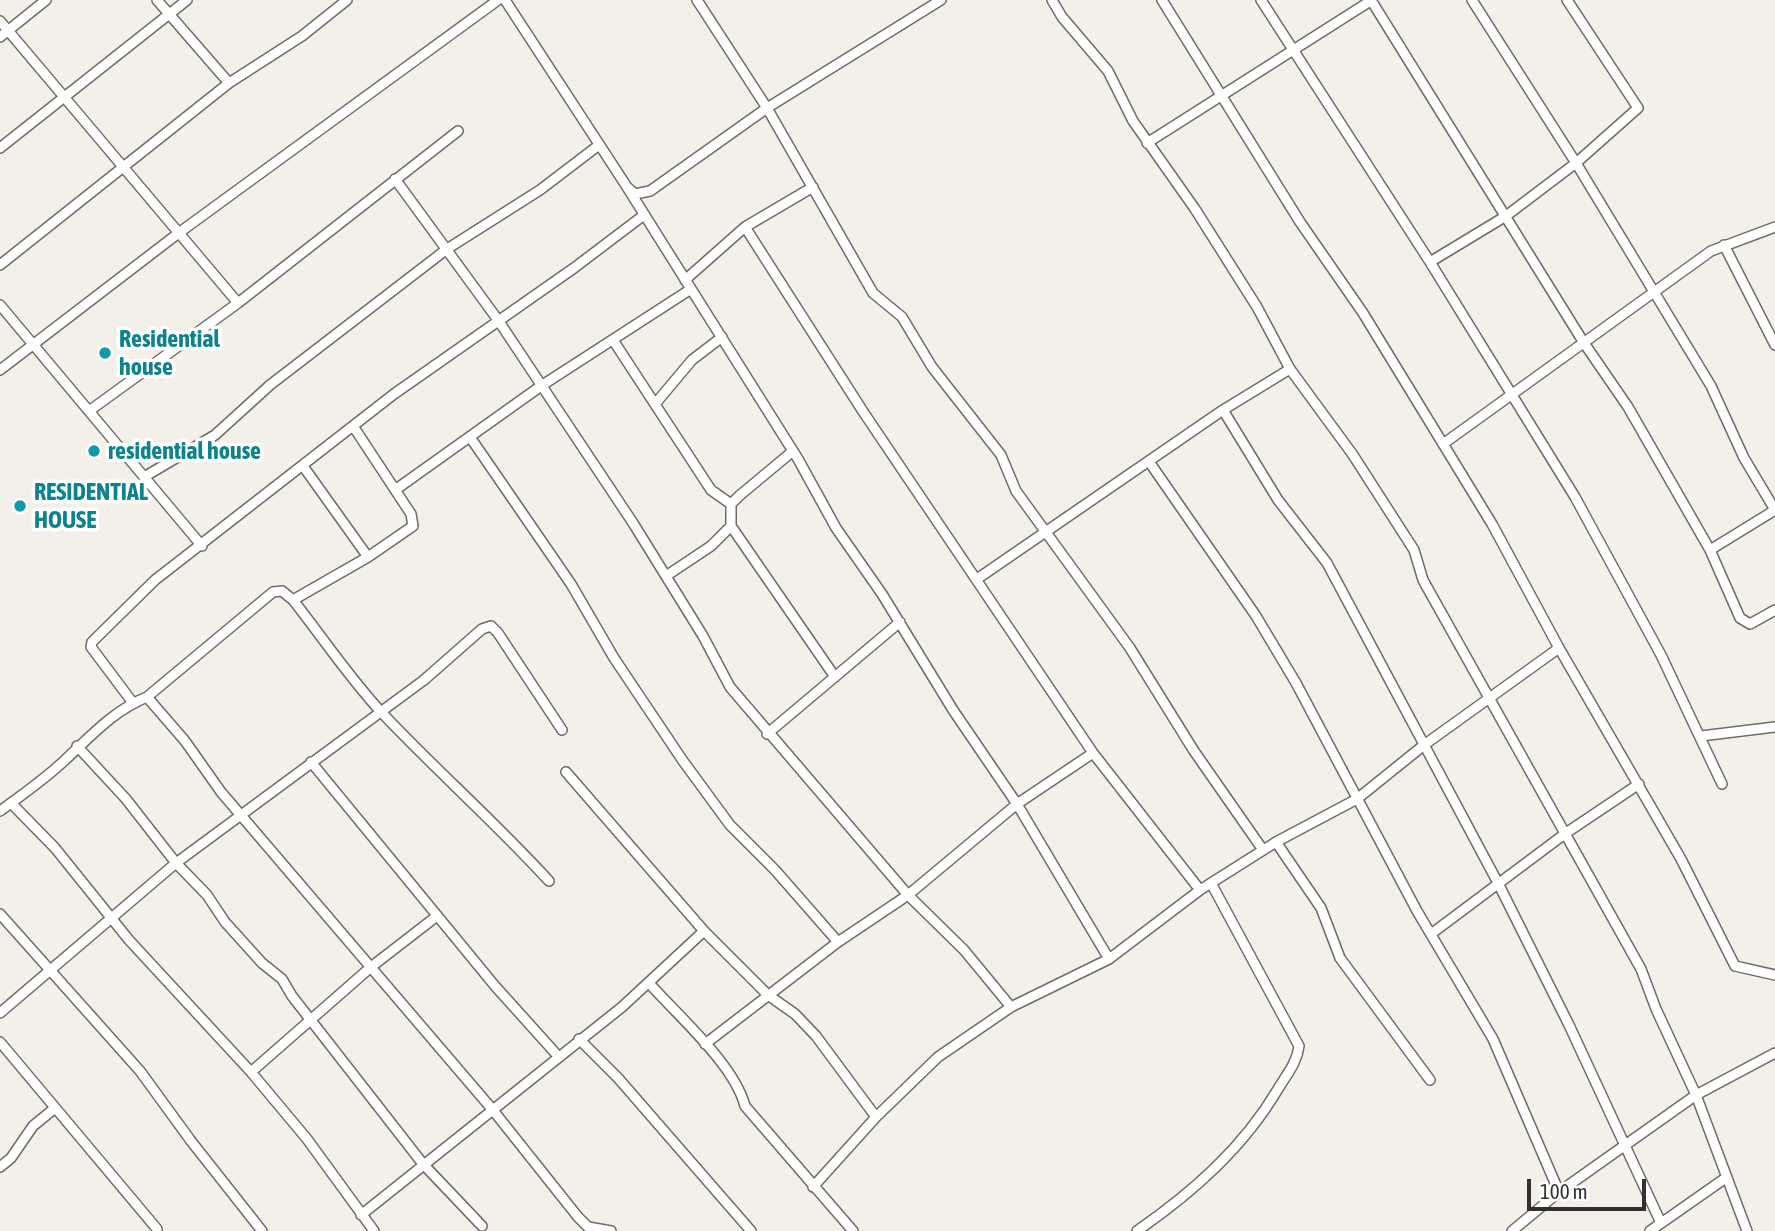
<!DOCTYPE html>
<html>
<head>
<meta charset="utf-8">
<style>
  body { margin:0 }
  #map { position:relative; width:1775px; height:1231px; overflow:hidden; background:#f3efe9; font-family:"Asap Condensed",sans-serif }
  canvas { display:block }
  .scale { position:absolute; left:1527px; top:1179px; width:119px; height:32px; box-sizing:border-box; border:4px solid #33312f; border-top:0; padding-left:9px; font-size:21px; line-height:24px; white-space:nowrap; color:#33312f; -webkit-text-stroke:5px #fff; paint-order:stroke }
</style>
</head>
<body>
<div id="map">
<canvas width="1775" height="1231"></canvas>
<div class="scale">100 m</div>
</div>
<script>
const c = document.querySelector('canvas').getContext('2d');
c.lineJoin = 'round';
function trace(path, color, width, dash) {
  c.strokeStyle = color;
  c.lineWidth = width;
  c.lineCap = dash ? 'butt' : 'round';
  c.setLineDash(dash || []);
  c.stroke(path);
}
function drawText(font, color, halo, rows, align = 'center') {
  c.font = font + ' "Asap Condensed",sans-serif';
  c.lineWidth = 7;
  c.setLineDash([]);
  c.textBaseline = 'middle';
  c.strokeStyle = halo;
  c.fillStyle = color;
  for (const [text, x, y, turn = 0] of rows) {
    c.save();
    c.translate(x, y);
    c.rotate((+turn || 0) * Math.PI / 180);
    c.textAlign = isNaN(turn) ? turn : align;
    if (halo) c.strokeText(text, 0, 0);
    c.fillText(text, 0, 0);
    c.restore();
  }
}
const minor = new Path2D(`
  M157,0L229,83
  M505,0L627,187L635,194L650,191L767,108L941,0
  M697,0L767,108L873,293L902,317L932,367L1001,455L1016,491L1130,648L1194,751L1263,850
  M1052,0L1062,17L1108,71L1133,121L1195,209L1257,307L1290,369L1353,455L1414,550L1423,580L1641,969L1656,1009L1696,1095L1747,1231
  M1162,0L1300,222L1363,313L1492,524L1559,648L1681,859L1735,966L1775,975
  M1261,0L1430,262L1575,497L1661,655L1722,784
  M1371,0L1584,343L1628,407L1710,550L1740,618L1750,624L1775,610
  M1472,0L1576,163L1711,386L1744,458L1775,510
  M0,21L238,303
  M0,37L46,0
  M1147,143L1372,0
  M0,148L187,0
  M395,179L498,320L633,523L703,636L730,687L908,895L964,950L1011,1007
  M627,187L798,459L836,528L882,594L953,710L1017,804L1109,959
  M745,227L862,410L1093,753L1200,890
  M1724,245L1775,345
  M1430,262L1506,216L1576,163L1638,108L1567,0
  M0,265L229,83L302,36L347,0
  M685,280L745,227L813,187
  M0,305L202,546
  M613,340L711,490L731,504
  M0,370L180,232L498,0
  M655,404L692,360L722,337
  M1223,410L1278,500L1327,563L1498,883L1569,1025L1661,1223
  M89,411L238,303L458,131
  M470,437L571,584L614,658L683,761L730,825L775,870L838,942
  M1443,444L1711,251L1775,227
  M1150,463L1256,616L1296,683L1417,911L1493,1039L1559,1192
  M303,466L368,557
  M144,477L215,435L270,385L447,249L540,190L599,145
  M395,490L541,386L691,289
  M731,526L835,677
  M1710,550L1775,510
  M666,576L711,546L731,526V504L739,496L793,451
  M977,579L1223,410L1290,369
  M293,600L368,557L413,526L411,514L353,426
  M147,697L185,741L221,792L492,1109L578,1217L588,1227L611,1231
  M133,703L91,647L92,642L155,580L394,394L574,268L644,215
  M767,734L900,622
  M1701,736L1775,727
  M77,746L126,799L176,863L207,895L225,922L262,963L282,979L292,996L423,1164L482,1226
  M311,762L495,986L558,1056
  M566,772L704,931L768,995L795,1014L816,1036L876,1117
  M11,803L55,848L129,940L251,1072L307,1139L374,1231
  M0,811C22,795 45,779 65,760C90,737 114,710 147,697L273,592L282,591L293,600C323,638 350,679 383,714C437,771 496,823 549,881
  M1276,842L1321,908L1340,958L1430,1080
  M0,914L140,1071L191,1141L262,1231
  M1431,934L1566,833L1639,784
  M649,983C678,1016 734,1064 745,1106L853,1231
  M0,1013L176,863L424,680L482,629L491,626L498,633L562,730
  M579,1039L618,1078L751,1231
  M0,1042L157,1229
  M705,1044L838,942L908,895L1017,804L1093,753
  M251,1072L371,967L437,916
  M0,1167L11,1158L33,1126L55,1108
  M813,1187L876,1117L938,1057L1011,1007L1109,959L1200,890L1276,842L1357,799L1424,745L1559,648
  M361,1215L622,1007L704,931
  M1137,1231C1193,1192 1243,1148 1278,1089C1287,1074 1297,1063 1299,1046L1211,883
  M1512,1231L1559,1192L1696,1095L1775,1053
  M1650,1231L1727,1177`);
const markers = [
  [105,353,7,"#0f9aa8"],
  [94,451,7,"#0f9aa8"],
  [20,506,7,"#0f9aa8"]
];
const cultureNames = [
  ["Residential",119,339],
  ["house",119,367],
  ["residential house",108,451],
  ["RESIDENTIAL",34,492],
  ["HOUSE",34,520]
];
trace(minor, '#6f6c66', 12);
trace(minor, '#fff', 9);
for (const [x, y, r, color] of markers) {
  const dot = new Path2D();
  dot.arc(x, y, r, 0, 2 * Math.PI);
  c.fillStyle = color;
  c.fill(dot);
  trace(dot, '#fff', 2.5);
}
drawText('bold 24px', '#0d838f', '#fff', cultureNames, 'left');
</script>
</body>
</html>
